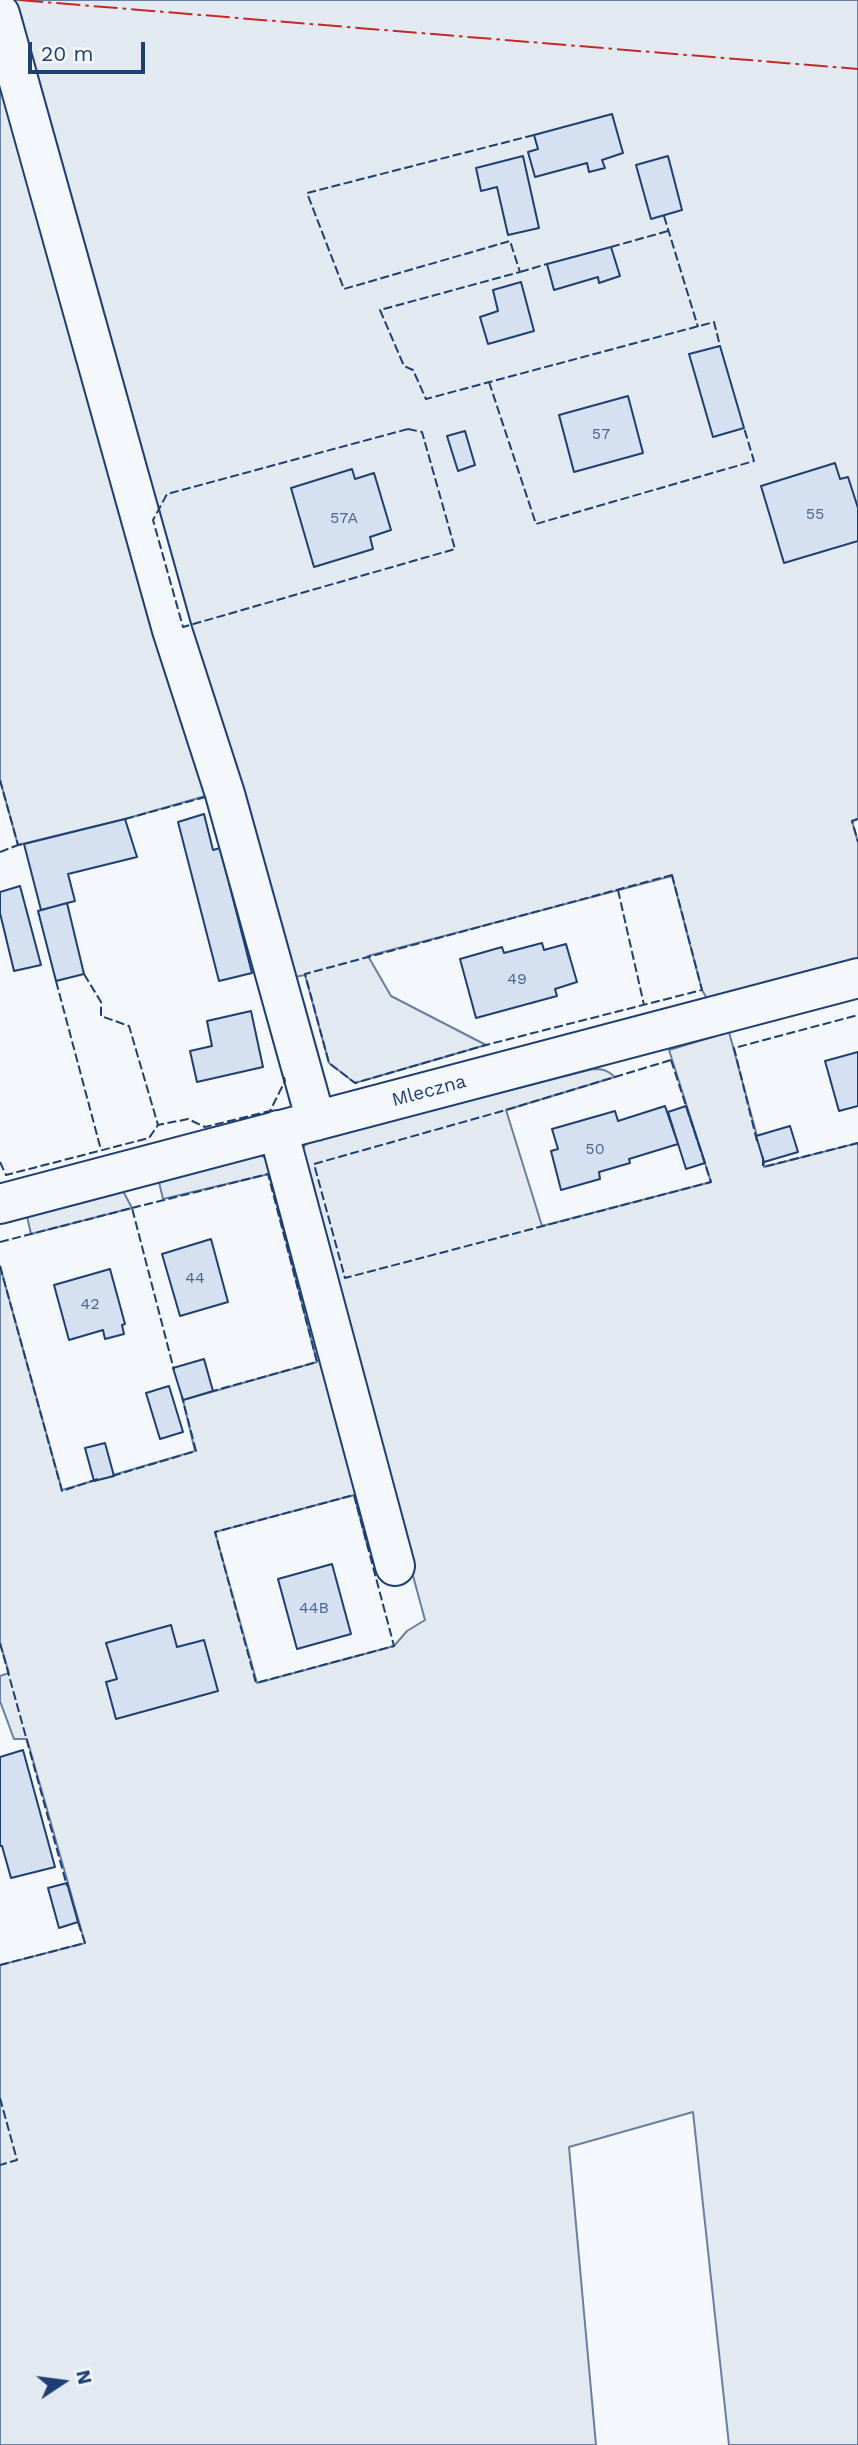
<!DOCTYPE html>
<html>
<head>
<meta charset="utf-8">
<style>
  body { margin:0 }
  #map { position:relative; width:858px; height:2445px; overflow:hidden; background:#f4f7fb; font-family:"Work Sans",sans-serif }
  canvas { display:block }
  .north { position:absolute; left:28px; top:2347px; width:70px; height:70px; -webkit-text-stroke:5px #f4f7fb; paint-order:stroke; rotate:77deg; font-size:19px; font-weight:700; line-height:28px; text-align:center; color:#1d3f73 }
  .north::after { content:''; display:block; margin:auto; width:24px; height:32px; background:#1d3f73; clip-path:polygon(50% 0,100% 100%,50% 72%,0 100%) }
  .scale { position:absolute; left:28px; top:42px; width:117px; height:32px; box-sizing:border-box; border:4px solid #1d3f73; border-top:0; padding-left:9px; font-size:21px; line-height:24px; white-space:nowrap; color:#1d3f73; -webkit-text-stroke:5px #f4f7fb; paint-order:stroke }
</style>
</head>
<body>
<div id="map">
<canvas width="858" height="2445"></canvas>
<div class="north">N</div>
<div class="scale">20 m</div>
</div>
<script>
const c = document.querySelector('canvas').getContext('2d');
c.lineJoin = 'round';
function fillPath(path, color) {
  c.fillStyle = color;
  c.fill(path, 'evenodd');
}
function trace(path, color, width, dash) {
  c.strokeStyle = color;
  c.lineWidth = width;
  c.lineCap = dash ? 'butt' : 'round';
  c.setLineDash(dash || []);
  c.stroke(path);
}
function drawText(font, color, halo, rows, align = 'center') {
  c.font = font + ' "Work Sans",sans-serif';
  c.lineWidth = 5;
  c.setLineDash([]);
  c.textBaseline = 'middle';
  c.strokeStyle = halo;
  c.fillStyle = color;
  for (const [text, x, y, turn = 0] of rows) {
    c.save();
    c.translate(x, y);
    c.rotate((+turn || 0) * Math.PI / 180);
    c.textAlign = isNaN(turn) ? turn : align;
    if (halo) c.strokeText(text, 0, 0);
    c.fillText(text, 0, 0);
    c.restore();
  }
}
const green = new Path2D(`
  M0,0H858V819L852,821L858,842V967L710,1004L702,990L672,876L368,956L391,996L486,1045L355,1083L329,1063L305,975L294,977L209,795L125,819L18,845L0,780Z
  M729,1032L764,1162V1167L858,1143V2445H729L693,2112L569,2147L596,2445H0V1965L85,1943L27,1739H14L0,1701V1676L9,1673L0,1643V1266L62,1490L195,1451L183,1400L317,1362L269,1174L163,1199L158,1178L261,1155L276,1166L377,1543L368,1548L354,1495L215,1532L257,1683L394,1646L407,1631L425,1620L333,1281L301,1150L306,1144L315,1140L593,1069C603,1069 607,1070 615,1077L506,1110L542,1226L711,1182L669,1050Z
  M123,1191L132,1208L31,1234L26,1212Z`);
const building = new Path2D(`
  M612,114L623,153L602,160L605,168L589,172L587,163L535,177L528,152L538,149L534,135Z
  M523,156L539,228L508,235L497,187L481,191L476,168Z
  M668,156L682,210L651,219L636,165Z
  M611,247L620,276L599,283L598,277L554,290L547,264Z
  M521,282L534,331L488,344L480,317L498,311L493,290Z
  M720,346L744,428L713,437L689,354Z
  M628,396L643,453L574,472L559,415Z
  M465,431L475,465L458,471L447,436Z
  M835,463L840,479L848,477L858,508V541L784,563L761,486Z
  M352,469L355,479L374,473L391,530L370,537L373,549L314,567L291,488Z
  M204,814L213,850L220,848L252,973L219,981L178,822Z
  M125,819L137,857L68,874L75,901L41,910L24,844Z
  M20,886L41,965L14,971L0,913V892Z
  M67,903L84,974L56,981L38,911Z
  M542,943L544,950L566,944L577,982L555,989L557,996L476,1018L460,959L502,947L504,953Z
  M251,1011L263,1067L197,1082L190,1051L212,1046L207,1021Z
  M858,1052V1106L839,1111L825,1061Z
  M665,1106L678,1144L629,1159L630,1163L599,1172L600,1179L561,1190L551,1151L558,1149L552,1129L615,1111L618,1121Z
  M686,1106L705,1163L686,1169L668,1112Z
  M790,1126L798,1152L764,1162L756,1136Z
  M211,1239L228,1302L180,1316L162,1254Z
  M110,1269L125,1324L122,1325L124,1334L105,1339L103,1330L69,1340L54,1285Z
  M204,1359L213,1391L183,1400L173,1368Z
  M169,1386L183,1432L160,1439L146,1393Z
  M105,1443L114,1476L94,1481L85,1448Z
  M332,1564L351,1634L297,1649L278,1579Z
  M171,1625L177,1647L204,1640L218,1691L116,1719L106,1682L117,1679L106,1643Z
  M23,1750L55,1867L11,1878L2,1846H0V1757Z
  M67,1883L78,1922L59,1928L48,1888Z`);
const minor = new Path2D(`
  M0,14L172,630L225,794L316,1121
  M278,1130L395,1566
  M0,1204L858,978`);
const fence = new Path2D(`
  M534,135L307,193L344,289L510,241L520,272L380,310L404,366L413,370L426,399L714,322L720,346
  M664,216L698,327
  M611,247L668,231
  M520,272L547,264
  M489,382L536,524L754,461L744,428
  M408,429L422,432L455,549L183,627L153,520L167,494Z
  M0,780L18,845L24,844
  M125,819L209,796
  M858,819L852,821L858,842
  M0,852L18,845
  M672,875L702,990L486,1045L355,1083L329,1063L305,974Z
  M618,890L644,1005
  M84,974L101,1002V1016L129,1026L158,1125
  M56,981L101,1150
  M671,1060L711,1182L345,1278L314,1164L506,1110Z
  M757,1141L734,1048L858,1015
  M763,1157V1167L858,1143
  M0,1162L6,1175L149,1138L158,1125L188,1119L205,1127L270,1111L285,1081L284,1077
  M132,1208L268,1174L317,1362L213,1391
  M0,1242L132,1208L174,1370
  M0,1266L62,1491L98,1479
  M112,1476L196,1451L182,1397
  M354,1495L394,1646L256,1683L215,1532Z
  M0,1643L67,1886
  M0,1965L85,1943L77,1919
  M0,2098L17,2160L0,2165`);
const power = new Path2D(`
  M19,0L858,69`);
const numberNames = [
  ["57",601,434],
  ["55",815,514],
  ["57A",344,518],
  ["49",517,979],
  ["50",595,1149],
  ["44",195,1278],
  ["42",90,1304],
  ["44B",314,1608]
];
const streetNames = [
  ["Mleczna",429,1091,-15]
];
fillPath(green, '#e3e9f0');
trace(green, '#687fa3', 2);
fillPath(building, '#d5e0f0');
trace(building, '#1d3f73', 2);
trace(minor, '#1d3f73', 42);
trace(minor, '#f4f7fb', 38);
trace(fence, '#1d3f73', 2, [9, 3.5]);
trace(power, '#c62828', 2, [24, 5, 3.5, 5]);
drawText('16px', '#4b6792', null, numberNames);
drawText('19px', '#1d3f73', '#f4f7fb', streetNames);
</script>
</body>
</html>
